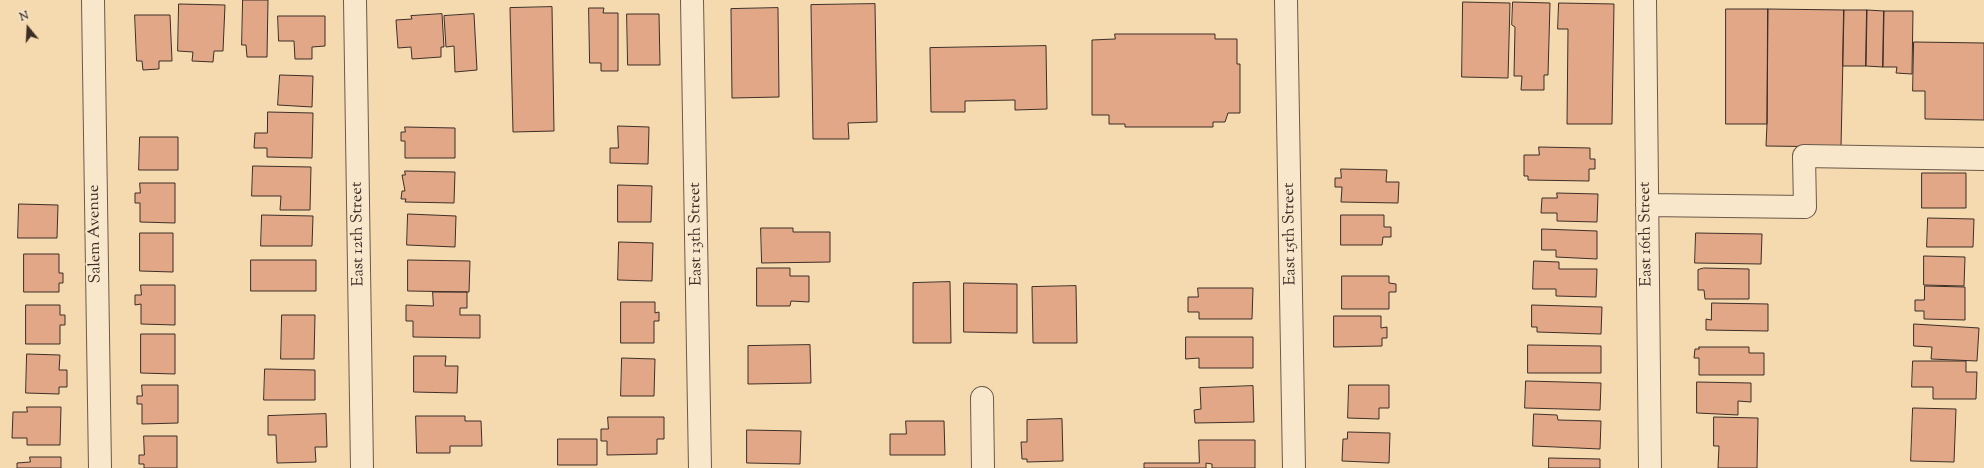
<!DOCTYPE html>
<html>
<head>
<meta charset="utf-8">
<style>
  body { margin:0 }
  #map { position:relative; width:1984px; height:468px; overflow:hidden; background:#f5daaf; font-family:"Sorts Mill Goudy",serif }
  canvas { display:block }
  .north { position:absolute; left:8px; top:8px; width:40px; height:40px; -webkit-text-stroke:3px #f8e7cb; paint-order:stroke; rotate:342deg; font-size:11px; font-weight:700; line-height:16px; text-align:center; color:#3d2f28 }
  .north::after { content:''; display:block; margin:auto; width:14px; height:18px; background:#3d2f28; clip-path:polygon(50% 0,100% 100%,50% 72%,0 100%) }
</style>
</head>
<body>
<div id="map">
<canvas width="1984" height="468"></canvas>
<div class="north">N</div>
</div>
<script>
const c = document.querySelector('canvas').getContext('2d');
c.lineJoin = 'round';
function fillPath(path, color) {
  c.fillStyle = color;
  c.fill(path, 'evenodd');
}
function trace(path, color, width, dash) {
  c.strokeStyle = color;
  c.lineWidth = width;
  c.lineCap = dash ? 'butt' : 'round';
  c.setLineDash(dash || []);
  c.stroke(path);
}
function drawText(font, color, halo, rows, align = 'center') {
  c.font = font + ' "Sorts Mill Goudy",serif';
  c.lineWidth = 3.5;
  c.setLineDash([]);
  c.textBaseline = 'middle';
  c.strokeStyle = halo;
  c.fillStyle = color;
  for (const [text, x, y, turn = 0] of rows) {
    c.save();
    c.translate(x, y);
    c.rotate((+turn || 0) * Math.PI / 180);
    c.textAlign = isNaN(turn) ? turn : align;
    if (halo) c.strokeText(text, 0, 0);
    c.fillText(text, 0, 0);
    c.restore();
  }
}
const building = new Path2D(`
  M243,0H268L267,57H247L246,45H242Z
  M1463,2L1510,3L1508,78L1462,77Z
  M1513,2L1550,3L1548,75H1544V90H1521L1522,76H1514L1515,27L1512,25Z
  M1559,3L1614,4L1612,124H1567L1568,29H1558Z
  M179,4L225,5L223,51H214L213,62L192,61L193,52L178,51Z
  M875,4L877,122L848,123L849,139H813L811,5Z
  M552,7L554,131L513,132L510,8Z
  M589,8H604L603,13H618V71H601V63H590Z
  M778,8L779,97L732,98L731,9Z
  M1726,9H1768L1767,124H1726Z
  M1768,9L1844,10L1841,147L1766,146L1767,124Z
  M1844,10H1867L1866,66H1843Z
  M1867,10L1884,11L1883,67L1866,66Z
  M1884,11H1913L1912,74L1896,73L1897,67H1883Z
  M442,14L444,47H441V57L412,59L411,47L398,48L396,20L412,19L411,16Z
  M474,14L477,70L455,72L454,46L446,47L444,16Z
  M627,14H659L660,65H628Z
  M135,15H170L172,61H159V69L143,70L142,61H137Z
  M278,16H325V46L312,47V59H295L294,41H279Z
  M1115,34H1215V39H1237V64H1240V113H1228L1225,122H1213V127H1125V124H1109V115H1092V40L1115,39Z
  M1914,42L1984,43V120L1925,119V91H1913Z
  M1046,46L1047,109L1015,110V100L965,101V112H931L930,48Z
  M280,75L313,76L312,107L278,105Z
  M268,112L313,113L312,158L267,157V148H254L255,133H267Z
  M618,126L649,127L648,164L610,163V148H618Z
  M405,127L455,128V158H405V141H401V132H405Z
  M140,137H178V170H139Z
  M1539,147L1590,148V159H1595V169H1589V181L1528,180V176H1524V155H1539Z
  M253,166L311,167L310,210H280L281,196H252Z
  M1341,169L1387,170L1386,182H1399L1398,203L1341,202L1342,187H1335V178H1341Z
  M405,171L455,172L454,203L405,202L406,199H401L402,191H405L402,175H405Z
  M1922,173H1966V208H1922Z
  M140,183H175V223L140,222V203H135V193H140Z
  M618,185L652,186L651,222H618Z
  M1557,193L1598,194L1597,222L1557,221V213H1541L1542,198H1557Z
  M19,204L58,205L57,238H18Z
  M408,214L456,216L455,247L407,245Z
  M262,215L313,216L312,246H261Z
  M1341,215H1384V227H1391V237H1383L1382,245H1341Z
  M1928,218L1974,219L1973,247H1927Z
  M761,228H793V232H830V262L762,263Z
  M1542,229L1597,231V259L1556,257V250H1542Z
  M140,233H173V272L140,271Z
  M1696,233L1762,234L1761,264L1695,263Z
  M619,242L653,243L652,281L618,280Z
  M24,254H59V273H63V283H59V292H24Z
  M1924,256L1965,257L1964,286L1924,285Z
  M251,260H316V291H251Z
  M408,260L470,261L469,292L408,291Z
  M1534,261L1559,262V269H1597L1596,297L1556,296V289H1533Z
  M757,268H790V276H809V302L791,301L790,306H757Z
  M1704,268L1749,269V299H1705L1704,290H1698V270Z
  M1342,276H1389V283L1396,284V292H1389V309H1342Z
  M950,282L951,343H913V283Z
  M964,283L1017,284V333L964,332Z
  M141,285H175V325L141,324V304L135,305V295H141Z
  M1076,286L1077,343H1033L1032,287Z
  M1925,286L1965,287V320L1924,319V311H1915V300H1924Z
  M1198,288H1253L1252,319H1199V312H1188V297H1198Z
  M433,292H467V308H460V315H480V338L413,337V321H406V305L433,306Z
  M621,302H655V313L659,312V321H654V343H621Z
  M1712,303L1768,304V331L1706,330V319L1711,320Z
  M26,305H60V315H65V325H60V344H26Z
  M1532,305L1602,307L1601,334L1537,332V327H1532Z
  M282,315H315L314,359H281Z
  M1334,316H1381V328L1387,327V338H1382V346L1334,347Z
  M1914,324L1979,328L1977,361L1931,359L1932,347L1914,346Z
  M141,334H175V374L141,373Z
  M1186,337H1253V368H1199V358L1186,359Z
  M810,345L811,383L748,384V346Z
  M1528,345L1601,346V373H1528Z
  M1699,347H1749V353H1764V375H1699V358H1694L1695,349H1699Z
  M27,354L60,355L59,370H67V387H59V394L26,393Z
  M414,356H446L445,366H458L457,393L414,392Z
  M622,358L655,359L654,396H621Z
  M1913,361H1966V372H1977L1976,399H1933V387H1912Z
  M265,369L315,370V400H264Z
  M1526,381L1601,383L1600,410L1525,408Z
  M1697,382L1751,383V402L1738,401V415L1697,413Z
  M142,385H178V423L142,424V404H137V396H142Z
  M1349,385H1389V408H1379V419L1348,418Z
  M1253,386L1254,422L1195,423L1194,410L1201,409L1200,388Z
  M27,407H61L60,445H27V438H12L13,412H27Z
  M1913,408L1956,409L1954,462L1911,461Z
  M326,414L327,447H315L316,462L277,463L276,435H268V416Z
  M1534,414L1557,415L1558,420L1601,421L1600,449L1533,446Z
  M416,416H465V421H481L482,446H450V453H417Z
  M608,417H664V439H657V454L607,455V441H601V429H608Z
  M1714,417L1758,418L1757,468H1718L1719,446H1714Z
  M1062,419L1063,461L1027,462V459H1022L1021,442H1027V420Z
  M906,421H944L945,455H890V434H906Z
  M747,430L801,431L800,464L747,463Z
  M1348,432L1390,433L1389,463L1342,461L1343,439H1347Z
  M144,436H177V468H144V464H139V455H144Z
  M558,439H597V465H558Z
  M1199,440H1255V468H1212V464L1206,463V468H1144V463H1199Z
  M30,457H61V468H17V463L30,462Z
  M1549,458L1600,459V468H1549Z`);
const minor = new Path2D(`
  M93,0L100,468
  M355,0L362,468
  M692,0L700,468
  M1286,0L1294,468
  M1645,0L1650,468
  M1647,205L1805,207L1804,156L1984,159
  M982,398L983,468`);
const streetNames = [
  ["Salem Avenue",96,234,-91],
  ["East 12th Street",359,234,-91],
  ["East 13th Street",697,234,-91],
  ["East 15th Street",1291,234,-91],
  ["East 16th Street",1647,234,-91]
];
fillPath(building, '#e2a786');
trace(building, '#3d2f28', 1);
trace(minor, '#6b5a4a', 24);
trace(minor, '#f8e7cb', 22);
drawText('16px', '#3d2f28', '#f8e7cb', streetNames);
</script>
</body>
</html>
